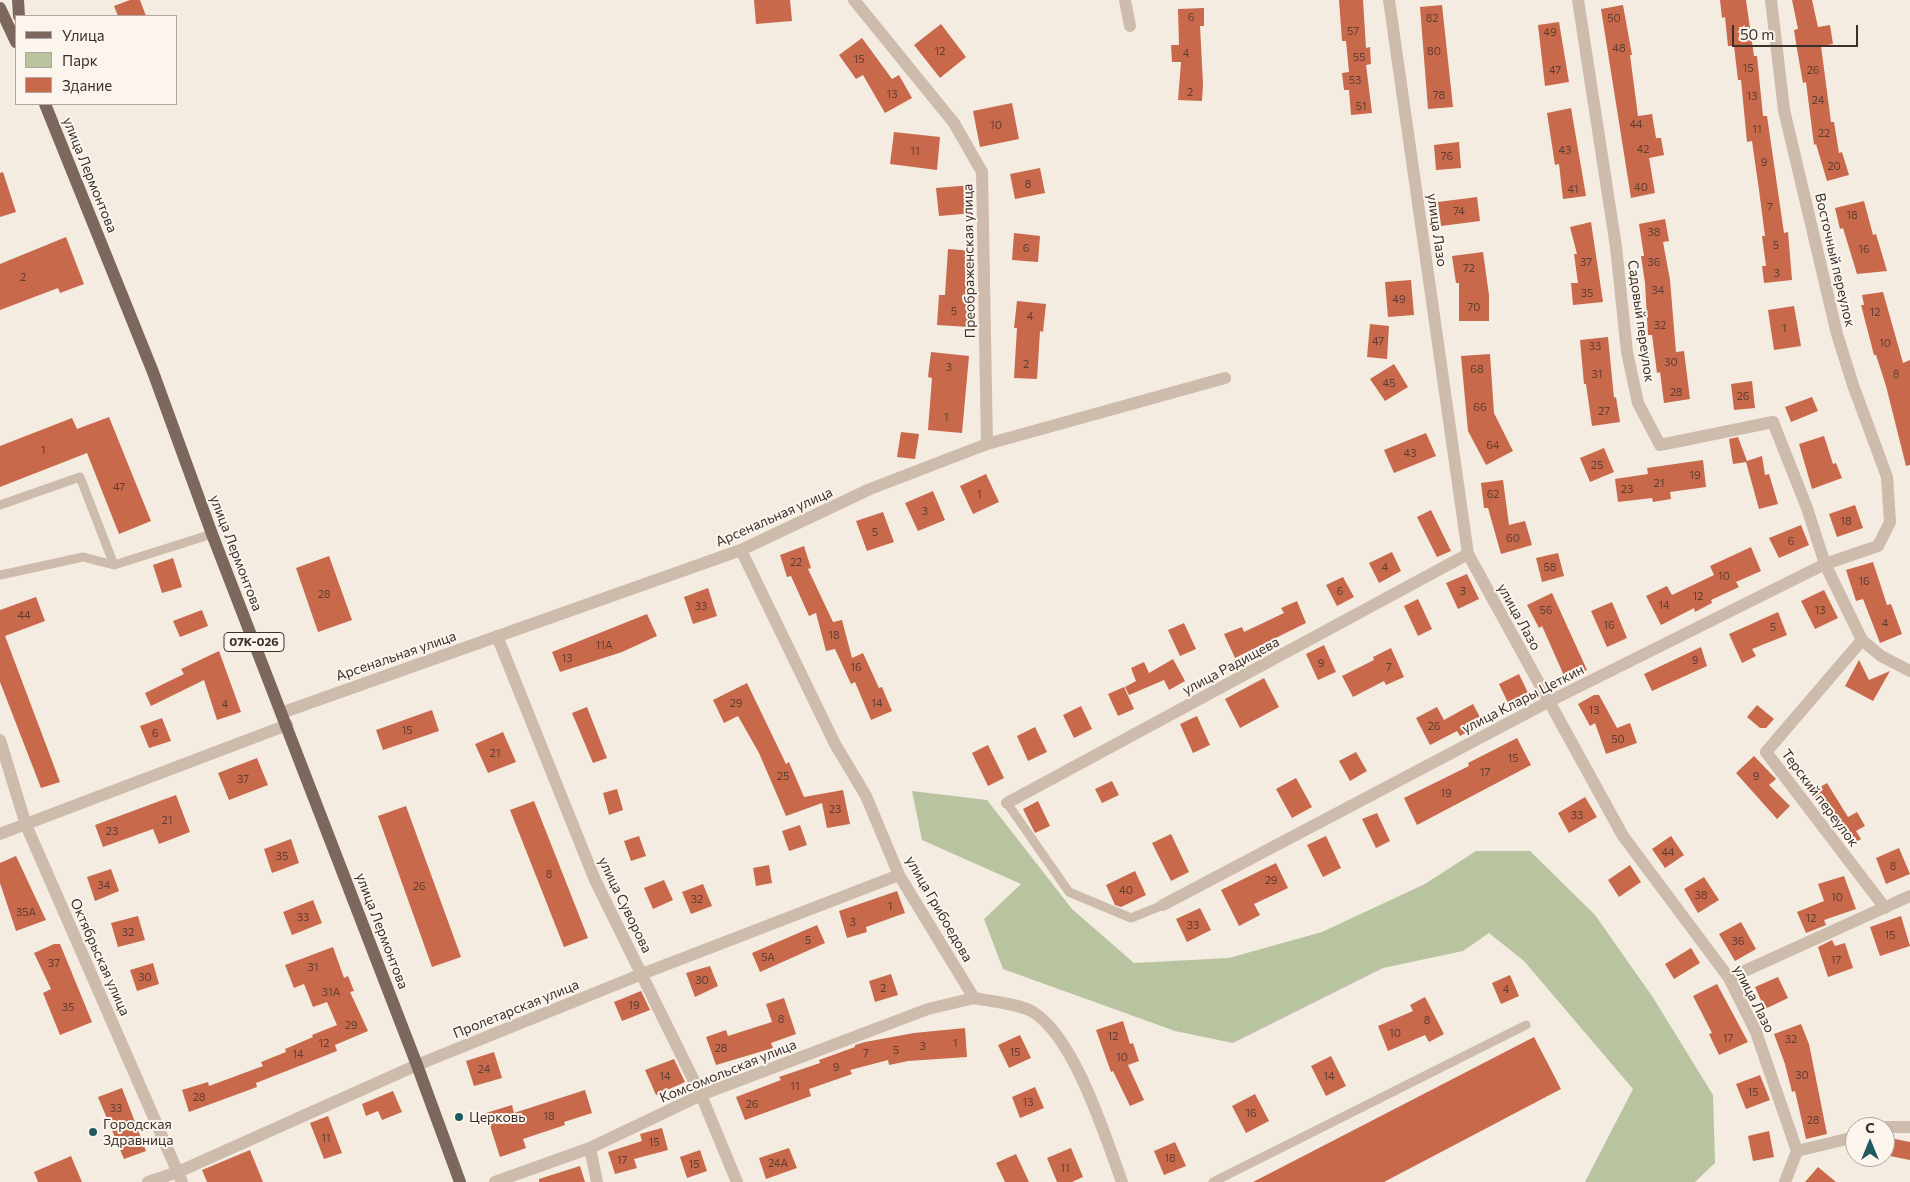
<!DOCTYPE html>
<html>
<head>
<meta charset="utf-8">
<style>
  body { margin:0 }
  #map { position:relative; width:1910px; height:1182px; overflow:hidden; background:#f4ebe1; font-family:Commissioner,sans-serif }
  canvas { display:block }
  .legend { position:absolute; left:15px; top:15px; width:162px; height:90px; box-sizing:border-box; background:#fbf5ee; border:1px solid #aea6a0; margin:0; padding:6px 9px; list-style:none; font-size:15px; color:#3b302b }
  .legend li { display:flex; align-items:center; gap:10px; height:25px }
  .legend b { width:25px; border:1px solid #aea6a0 }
  .north { position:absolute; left:1845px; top:1117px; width:50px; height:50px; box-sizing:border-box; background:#fbf5ee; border:1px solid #aea6a0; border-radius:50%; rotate:0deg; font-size:14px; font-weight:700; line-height:20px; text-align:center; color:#3b302b }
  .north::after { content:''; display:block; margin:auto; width:18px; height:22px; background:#1f5a5e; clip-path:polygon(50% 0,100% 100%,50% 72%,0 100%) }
  .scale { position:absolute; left:1732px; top:25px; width:126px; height:22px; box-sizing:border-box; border:2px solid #3b302b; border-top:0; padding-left:6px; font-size:15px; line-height:18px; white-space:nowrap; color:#3b302b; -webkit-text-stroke:4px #fbf5ee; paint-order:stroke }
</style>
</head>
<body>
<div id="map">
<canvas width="1910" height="1182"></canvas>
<ul class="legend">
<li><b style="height:6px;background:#7d675c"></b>Улица</li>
<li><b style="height:14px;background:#b8c4a0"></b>Парк</li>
<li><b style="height:14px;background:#c8694b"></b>Здание</li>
</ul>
<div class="north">С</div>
<div class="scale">50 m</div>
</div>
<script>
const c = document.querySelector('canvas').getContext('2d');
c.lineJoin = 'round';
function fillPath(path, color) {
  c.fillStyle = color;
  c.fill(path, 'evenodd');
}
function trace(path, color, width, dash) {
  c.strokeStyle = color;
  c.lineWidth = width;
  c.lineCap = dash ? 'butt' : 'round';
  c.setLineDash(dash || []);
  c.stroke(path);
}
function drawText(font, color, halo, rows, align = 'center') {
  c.font = font + ' Commissioner,sans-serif';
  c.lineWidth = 4;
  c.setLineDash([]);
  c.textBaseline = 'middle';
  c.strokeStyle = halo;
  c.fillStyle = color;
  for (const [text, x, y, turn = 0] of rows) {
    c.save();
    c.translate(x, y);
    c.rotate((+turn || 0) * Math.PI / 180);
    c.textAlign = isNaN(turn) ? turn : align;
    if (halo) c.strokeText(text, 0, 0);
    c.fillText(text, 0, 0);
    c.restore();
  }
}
const green = new Path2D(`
  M912,791L987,800L1072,909L1134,963L1229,958L1322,932L1425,884L1476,851H1530L1595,915L1652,996L1713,1095L1715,1163L1695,1182H1585L1633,1089L1524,961L1489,933L1463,951L1383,968L1233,1043L1175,1031L1003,969L984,919L1021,884L922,840Z`);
const building = new Path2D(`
  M130,0H140L146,16H118L114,6Z
  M754,0H790L792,21L756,24Z
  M1339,0H1363L1366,48L1370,47L1371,64L1366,65L1372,113L1351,115L1349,90H1344L1342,73L1349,72L1346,41H1342Z
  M1720,0H1746L1754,56H1757L1763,116H1767L1784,233L1788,232L1792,280L1764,283L1762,266H1766L1762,236H1765L1759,190L1752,141L1747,142L1741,80H1738L1734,46H1728L1725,17L1722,18Z
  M1792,0H1812L1818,27L1830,25L1833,44L1821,46L1831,122H1834L1839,153L1842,152L1849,175L1827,181L1816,144L1814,145L1806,82L1803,83L1797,49L1794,30L1798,29Z
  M1442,5L1453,107L1428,109L1420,7Z
  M1623,5L1632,55H1630L1638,116L1652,114L1656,138H1661L1664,155L1649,158L1655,193L1631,198L1601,9Z
  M1204,8V26H1200L1203,84L1202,101L1178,100L1181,62H1172L1171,45H1179L1178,9Z
  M1559,22L1569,82L1545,86L1538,25Z
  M941,24L966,57L940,78L914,45Z
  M862,38L892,79L899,75L912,98L885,113L863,75L856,79L839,55Z
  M1012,103L1019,139L980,147L973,111Z
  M1571,108L1586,196L1563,199L1559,164L1555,165L1547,113Z
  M894,132L940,137L937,170L890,164Z
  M1459,142L1461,168L1436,170L1434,145Z
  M1040,168L1045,193L1015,199L1010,174Z
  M3,172L16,212L0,217V173Z
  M972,185L974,213L939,216L936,188Z
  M1477,197L1480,221L1441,226L1438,202Z
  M1864,201L1873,235L1876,234L1887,271L1857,274L1843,228L1840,229L1835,208Z
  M1665,219L1669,241L1663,242L1670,280L1676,352L1684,351L1690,399L1664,403L1660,372L1657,373L1652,335H1648L1645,283L1641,256H1644L1639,224Z
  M1591,222L1603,302L1573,305L1571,283H1578L1574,254H1577L1570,227Z
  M1014,233L1040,236L1038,262L1012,260Z
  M66,237L84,284L60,293L58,288L0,310V264Z
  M948,249L974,251L969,327L937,325L939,295H945Z
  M1483,252L1489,295V321H1459V283H1456L1452,256Z
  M1411,280L1414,315L1388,317L1385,282Z
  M1883,292L1903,363L1910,360V465L1906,466L1886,386L1876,355H1874L1861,305H1864L1862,295Z
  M1017,301L1046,304L1043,332L1040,331L1037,379L1014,378L1017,328H1014Z
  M1794,306L1801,346L1774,350L1768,310Z
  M1370,324L1389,326L1387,359L1367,357Z
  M1608,337L1614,398L1616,397L1620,422L1592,426L1586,384H1584L1580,340Z
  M931,352L969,356L962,433L928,430L932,378L928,377Z
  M1490,354L1494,413L1513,451L1486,465L1468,431L1461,356Z
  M1394,364L1408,387L1385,401L1370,379Z
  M1752,381L1755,408L1734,410L1731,384Z
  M1812,397L1818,411L1791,422L1785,407Z
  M109,417L151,521L119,534L87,453L0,487V446L72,418L77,429Z
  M901,432L919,434L915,459L897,457Z
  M1426,433L1436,456L1394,473L1384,450Z
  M1824,436L1833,464L1836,463L1842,478L1812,489L1799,444Z
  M1738,437L1747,461L1762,456L1765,475L1769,474L1778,504L1759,509L1746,462L1733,464L1729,439Z
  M1604,448L1614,472L1590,482L1580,458Z
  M1703,460L1706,487L1670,492L1671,499L1653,502L1652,498L1618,502L1615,479L1648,474L1647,468Z
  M986,474L999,502L973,514L960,486Z
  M1503,480L1509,525L1525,521L1532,545L1501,554L1488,508H1484L1481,483Z
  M933,491L945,520L918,531L905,503Z
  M1855,505L1863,528L1837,537L1829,514Z
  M1431,510L1451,551L1437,557L1417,517Z
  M883,512L894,542L867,551L856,521Z
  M1801,525L1809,545L1779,558L1769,538Z
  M804,546L811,568L808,569L833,622L842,620L852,658L863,653L879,688L882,687L892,711L871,720L855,682L851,684L835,649L826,651L816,613L809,616L791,576L787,577L780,555Z
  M1751,547L1761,571L1736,582L1739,587L1711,600L1712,603L1695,612L1694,608L1661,625L1646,596L1667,586L1672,595L1714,575L1710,566Z
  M1392,552L1401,571L1379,583L1369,563Z
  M1558,553L1564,576L1542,582L1536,558Z
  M329,556L352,620L318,632L296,568Z
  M173,558L182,587L162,593L153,565Z
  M1873,562L1887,605L1891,604L1902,634L1880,643L1863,599L1856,601L1846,570Z
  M1467,574L1479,599L1458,609L1446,583Z
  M1343,577L1354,597L1337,606L1326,585Z
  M708,588L717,616L693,624L684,597Z
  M1824,590L1838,618L1815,629L1801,601Z
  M1552,593L1587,670L1566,680L1542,626L1539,628L1527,605Z
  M36,597L45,621L5,636L60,782L41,788L0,682V610Z
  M1418,599L1432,629L1418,636L1404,606Z
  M1297,601L1306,623L1235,658L1224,634L1242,627L1244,632L1284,613L1281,608Z
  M1612,602L1627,638L1607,647L1591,611Z
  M202,610L208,626L180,637L173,621Z
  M1778,612L1787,635L1752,649L1756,656L1742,663L1729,634Z
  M647,614L657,636L622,652L560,672L552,652Z
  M1184,623L1196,649L1180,656L1168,630Z
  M1324,645L1336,672L1318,680L1306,654Z
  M1701,647L1707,666L1652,691L1644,674Z
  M1391,648L1404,677L1386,685L1384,681L1353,697L1342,676L1374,660L1373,657Z
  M219,651L241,712L217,720L204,680L151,706L145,693L184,674L181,669Z
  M1173,659L1185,681L1169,690L1164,680L1129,695L1125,687L1136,681L1131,668L1144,662L1149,673Z
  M1859,660L1869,680L1890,671L1873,701L1845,686Z
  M1519,674L1530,697L1510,707L1499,684Z
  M1264,678L1279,707L1240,728L1225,699Z
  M747,683L786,764L789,762L804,797L843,790L850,824L827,828L822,803L786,816L759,753L738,716L724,723L713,700Z
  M1124,687L1134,709L1118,716L1108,694Z
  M1594,695H1599L1617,728L1630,723L1637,743L1606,754L1595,723L1590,726L1578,704Z
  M1473,704L1483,723L1460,736L1457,731L1430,745L1416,718L1437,707L1444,720Z
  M1757,705L1774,719L1766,728H1760L1747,717Z
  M1081,706L1092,729L1074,738L1063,715Z
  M587,707L607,758L593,763L572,713Z
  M432,710L439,731L383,750L376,730Z
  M1197,716L1210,745L1193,753L1180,724Z
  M162,718L171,741L149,748L140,726Z
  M1035,727L1047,752L1028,761L1017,736Z
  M503,732L516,762L488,773L475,744Z
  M1517,738L1531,765L1417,825L1404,798L1469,766L1468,763Z
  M988,745L1004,778L988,786L972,753Z
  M1356,752L1367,771L1350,781L1339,761Z
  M1754,756L1776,779L1769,785L1790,806L1777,819L1736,773Z
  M257,758L268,785L229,800L218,773Z
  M1296,778L1312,807L1292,818L1276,789Z
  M1112,781L1119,795L1102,803L1095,789Z
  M1827,783L1848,817L1857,812L1865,826L1856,831L1861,839L1851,845L1826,806L1822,809L1812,792Z
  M617,789L623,810L609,815L603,793Z
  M176,795L190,832L159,844L153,829L103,847L95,825Z
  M1585,797L1597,817L1569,833L1558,813Z
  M534,801L588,938L564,947L510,810Z
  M1038,801L1050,826L1035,833L1023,809Z
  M406,806L461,957L432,967L378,816Z
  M1377,813L1390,841L1376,848L1362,819Z
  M800,825L807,845L789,851L782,831Z
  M1171,834L1189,872L1171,881L1152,843Z
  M639,836L646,856L631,861L624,841Z
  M1326,836L1341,868L1323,877L1307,845Z
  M1671,836L1684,855L1665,868L1652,849Z
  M291,839L299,863L272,873L264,849Z
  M1899,848L1910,874L1886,884L1876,858Z
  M16,856L46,920L16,931L0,883V863Z
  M1276,863L1288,888L1254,904L1260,915L1239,926L1221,890Z
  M769,865L772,883L756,886L753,868Z
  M1630,865L1641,882L1619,897L1608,880Z
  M111,869L119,891L95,901L87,877Z
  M1135,871L1146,895L1121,907L1115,905L1106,885Z
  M1844,876L1856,909L1824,920L1826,925L1806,933L1797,912L1824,901L1818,884Z
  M1704,877L1719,900L1698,913L1684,889Z
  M664,880L673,900L653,909L644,888Z
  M703,884L712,906L691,914L682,892Z
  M897,891L905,913L866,927L867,932L847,938L839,911Z
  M313,900L322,923L292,935L283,912Z
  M1200,908L1211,930L1187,942L1176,919Z
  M138,916L145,940L118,947L111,923Z
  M1901,916L1910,946L1880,956L1870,927Z
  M1741,922L1756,949L1735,961L1719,934Z
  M817,925L825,943L760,972L752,953Z
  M1832,940L1835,946L1845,943L1853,968L1828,977L1818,947Z
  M54,944H60L92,1022L60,1035L43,993L51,989L34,953Z
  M333,947L344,978L348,976L354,991L350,992L368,1031L335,1045L337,1051L256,1083L257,1087L189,1112L182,1090L208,1082L209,1086L263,1066L261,1062L286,1052L285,1049L313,1037L312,1035L337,1025L327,1002L313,1007L304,984L294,988L285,965Z
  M1691,948L1700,963L1674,979L1665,964Z
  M153,963L159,984L137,991L130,970Z
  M710,966L718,986L695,997L686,973Z
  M891,974L898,995L875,1002L869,981Z
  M1510,975L1519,996L1501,1004L1492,983Z
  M1778,977L1788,998L1765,1009L1755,987Z
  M1717,984L1748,1042L1719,1055L1709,1034L1712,1033L1693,996Z
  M641,991L650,1010L622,1021L614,1002Z
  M1425,997L1444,1034L1429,1042L1425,1035L1388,1051L1378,1026L1413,1011L1410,1005Z
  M784,998L796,1034L771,1043L773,1048L716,1065L706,1037L726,1030L728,1036L772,1022L766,1004Z
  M1123,1021L1130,1044L1133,1043L1139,1061L1128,1065L1144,1100L1130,1106L1113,1071L1111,1072L1096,1030Z
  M1801,1024L1809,1044L1827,1134L1806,1139L1795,1091L1792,1092L1785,1064L1774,1034Z
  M965,1028L967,1057L908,1061L889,1065L888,1060L850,1070L852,1074L809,1089L811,1096L745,1120L736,1097L781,1080L779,1077L820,1063L819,1060L855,1047V1045L865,1042L914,1033Z
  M1020,1035L1031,1058L1009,1068L998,1045Z
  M1534,1037L1561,1089L1384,1182H1253Z
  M494,1052L502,1078L474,1086L466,1061Z
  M1331,1056L1346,1086L1326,1096L1311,1066Z
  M674,1059L685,1082L656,1095L645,1070Z
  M1760,1075L1770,1100L1746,1109L1736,1084Z
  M1035,1087L1044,1108L1020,1118L1012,1097Z
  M122,1088L146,1151L124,1159L98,1097Z
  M585,1090L592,1113L564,1122L565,1125L523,1139L526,1148L500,1157L486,1113L512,1105L514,1113Z
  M393,1091L402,1112L382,1120L378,1111L366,1116L362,1104Z
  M1255,1094L1269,1121L1246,1133L1232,1106Z
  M328,1116L342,1153L324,1159L310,1123Z
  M662,1128L668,1150L634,1159L637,1168L615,1174L608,1152L642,1141L640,1134Z
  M1769,1131L1774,1157L1753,1161L1748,1136Z
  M1885,1137L1910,1142V1160L1885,1155Z
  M1175,1142L1186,1166L1164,1175L1154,1151Z
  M789,1148L797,1168L766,1179L759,1158Z
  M1071,1148L1083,1177L1072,1182H1057L1047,1158Z
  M250,1150L263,1182H207L202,1170Z
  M700,1150L707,1171L687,1178L680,1157Z
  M1016,1154L1029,1182H1005L996,1163Z
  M71,1156L82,1182H38L34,1172Z
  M580,1166L585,1182H539V1179Z
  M1818,1167L1836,1182H1805Z`);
const lane = new Path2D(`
  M0,505L80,477L114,565
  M0,575L83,557L114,565L212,534
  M1007,803L1069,892L1131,918L1163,905
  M1213,1182L1526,1025`);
const street = new Path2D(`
  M854,0L954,123L982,172L987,444
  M1125,0L1130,26
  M1389,0L1468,554L1623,836L1729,978L1756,1032L1797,1151L1785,1182
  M1578,0L1616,247L1627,352L1638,403L1660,445L1773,422L1807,508L1825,564L1862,640L1881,656L1910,671
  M741,550L835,744L866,796L899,875L974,998C990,1001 1020,1004 1033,1012C1075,1038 1105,1136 1122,1182
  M497,636L595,880L701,1095L737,1182
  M1862,640L1766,752L1885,908
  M281,713L741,550L870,489L987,444L1225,378
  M0,740L26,825L182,1182
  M1007,803L1468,554
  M0,834L287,725
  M1163,905L1548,702L1825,564L1878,546L1890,522L1887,477L1853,385L1837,334L1784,110L1771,0
  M1729,978L1910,896
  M1885,1127H1910
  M590,1148L597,1182
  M1797,1151L1855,1137
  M148,1182L178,1172L417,1065L642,974L899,875
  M495,1182L590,1148L701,1095L928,1009L974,998`);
const primary = new Path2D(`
  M18,0L19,16
  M0,8L16,42
  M45,104L153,372L212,534L417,1065L460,1182`);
const markers = [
  [459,1117,5,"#1f5a5e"],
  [93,1132,5,"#1f5a5e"]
];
const numberNames = [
  ["6",1191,17],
  ["82",1432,18],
  ["50",1614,18],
  ["57",1353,31],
  ["49",1550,32],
  ["48",1619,48],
  ["12",940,51],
  ["80",1434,51],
  ["4",1186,53],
  ["55",1359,57],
  ["15",859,59],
  ["15",1748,68],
  ["47",1555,70],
  ["26",1813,70],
  ["53",1355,80],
  ["2",1190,92],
  ["13",892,94],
  ["78",1439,95],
  ["13",1752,96],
  ["24",1818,100],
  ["51",1361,106],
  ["44",1636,124],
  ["10",996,125],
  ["11",1757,129],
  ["22",1824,133],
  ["42",1643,149],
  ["43",1565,150],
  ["11",915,151],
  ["76",1447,156],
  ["9",1764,162],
  ["20",1834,166],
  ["8",1028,184],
  ["40",1641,187],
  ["41",1573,189],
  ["7",1770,207],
  ["74",1459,211],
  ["18",1852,215],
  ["38",1654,232],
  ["5",1776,245],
  ["6",1026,248],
  ["16",1864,249],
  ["37",1586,262],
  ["36",1654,262],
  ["72",1469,268],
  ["3",1777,273],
  ["2",23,277],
  ["34",1658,290],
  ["35",1587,293],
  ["49",1399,299],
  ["70",1474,307],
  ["5",954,311],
  ["12",1875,312],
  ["4",1030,316],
  ["32",1660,325],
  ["1",1784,328],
  ["47",1378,341],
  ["10",1885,343],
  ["33",1595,346],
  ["30",1671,362],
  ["2",1026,364],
  ["3",949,367],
  ["68",1477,369],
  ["31",1597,374],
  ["8",1896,374],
  ["45",1389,383],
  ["28",1676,392],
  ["26",1743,396],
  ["66",1480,407],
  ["27",1604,411],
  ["1",946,417],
  ["64",1493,445],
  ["1",43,450],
  ["43",1410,453],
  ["25",1597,465],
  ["19",1695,475],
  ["21",1659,483],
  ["47",119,487],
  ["23",1627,489],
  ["1",979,494],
  ["62",1493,494],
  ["3",925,511],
  ["18",1846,521],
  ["5",875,532],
  ["60",1513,538],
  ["6",1791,541],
  ["22",796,562],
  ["4",1385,567],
  ["58",1550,567],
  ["10",1724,576],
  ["16",1864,581],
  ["6",1340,591],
  ["3",1463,591],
  ["28",324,594],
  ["12",1698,596],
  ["14",1664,605],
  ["33",701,606],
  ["56",1546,610],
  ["13",1820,610],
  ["44",24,615],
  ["4",1885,623],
  ["16",1609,625],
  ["5",1773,627],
  ["18",834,635],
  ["11А",604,645],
  ["13",567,658],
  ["9",1695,660],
  ["9",1321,663],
  ["16",856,667],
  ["7",1389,667],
  ["29",736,703],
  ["14",877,703],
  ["4",225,704],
  ["13",1594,710],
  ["26",1434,726],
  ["15",407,730],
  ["6",155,733],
  ["50",1618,739],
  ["21",495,753],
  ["15",1513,758],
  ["17",1485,772],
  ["25",783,776],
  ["9",1756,776],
  ["37",243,779],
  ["19",1446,793],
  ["23",835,809],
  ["33",1577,815],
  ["21",167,820],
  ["23",112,831],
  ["44",1668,852],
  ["35",282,856],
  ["8",1893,866],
  ["8",549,874],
  ["29",1271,880],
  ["34",104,885],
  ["26",419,886],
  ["40",1126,890],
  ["38",1701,895],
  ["10",1837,897],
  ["32",697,899],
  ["1",890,906],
  ["35А",26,912],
  ["33",303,917],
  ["12",1811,918],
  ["3",853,922],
  ["33",1193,925],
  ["32",128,932],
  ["15",1890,935],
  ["5",808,940],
  ["36",1738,941],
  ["5А",768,957],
  ["17",1836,960],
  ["37",54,963],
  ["31",313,967],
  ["30",145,977],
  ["30",702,980],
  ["2",883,988],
  ["4",1506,989],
  ["31А",331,992],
  ["19",634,1005],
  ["35",68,1007],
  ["8",781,1019],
  ["8",1427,1020],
  ["29",351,1025],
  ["10",1395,1033],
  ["12",1113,1036],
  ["17",1728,1038],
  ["32",1791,1039],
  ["12",324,1043],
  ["1",955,1043],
  ["3",923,1046],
  ["28",721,1048],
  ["5",896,1050],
  ["15",1015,1052],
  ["7",866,1053],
  ["14",298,1054],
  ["10",1122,1057],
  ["9",836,1067],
  ["24",484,1069],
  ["30",1802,1075],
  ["14",665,1076],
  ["14",1329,1076],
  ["11",795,1086],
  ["15",1753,1092],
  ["28",199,1097],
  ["13",1028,1102],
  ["26",752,1104],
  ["33",116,1108],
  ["16",1251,1113],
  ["18",549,1116],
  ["28",1813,1120],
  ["11",326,1138],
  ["15",654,1142],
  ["18",1170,1158],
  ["17",622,1160],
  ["24А",778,1163],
  ["15",694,1164],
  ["11",1065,1168]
];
const shields = [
  [254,642,60]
];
const shieldNames = [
  ["07К-026",254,642]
];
const streetNames = [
  ["улица Лермонтова",90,175,68],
  ["улица Лазо",1437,230,82],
  ["Восточный переулок",1835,260,77],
  ["Преображенская улица",969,261,-91],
  ["Садовый переулок",1641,321,82],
  ["Арсенальная улица",774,517,-24],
  ["улица Лермонтова",236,553,69],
  ["улица Лазо",1519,617,61],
  ["Арсенальная улица",396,656,-19],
  ["улица Радищева",1231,666,-28],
  ["улица Клары Цеткин",1523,699,-27],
  ["Терский переулок",1820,798,53],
  ["улица Суворова",625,905,64],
  ["улица Грибоедова",939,909,60],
  ["улица Лермонтова",382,931,69],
  ["Октябрьская улица",100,957,66],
  ["улица Лазо",1754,999,63],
  ["Пролетарская улица",516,1009,-22],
  ["Комсомольская улица",728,1071,-22]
];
const poiNames = [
  ["Церковь",469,1117],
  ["Городская",103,1124],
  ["Здравница",103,1140]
];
fillPath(green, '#b8c4a0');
fillPath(building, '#c8694b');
trace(lane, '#cdbbac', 9);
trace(street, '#cdbbac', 12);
trace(primary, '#7d675c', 12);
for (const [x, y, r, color] of markers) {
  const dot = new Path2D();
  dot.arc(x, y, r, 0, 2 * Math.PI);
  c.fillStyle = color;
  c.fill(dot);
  trace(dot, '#fbf5ee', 2);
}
drawText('11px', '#5e3e33', null, numberNames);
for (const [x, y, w] of shields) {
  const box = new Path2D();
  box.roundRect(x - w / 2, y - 9.5, w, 19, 4);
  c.fillStyle = '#fbf5ee';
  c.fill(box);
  trace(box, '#3b302b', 1);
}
drawText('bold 12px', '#3b302b', null, shieldNames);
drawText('14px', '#3b302b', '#fbf5ee', streetNames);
drawText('14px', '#3b302b', '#fbf5ee', poiNames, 'left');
</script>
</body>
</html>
